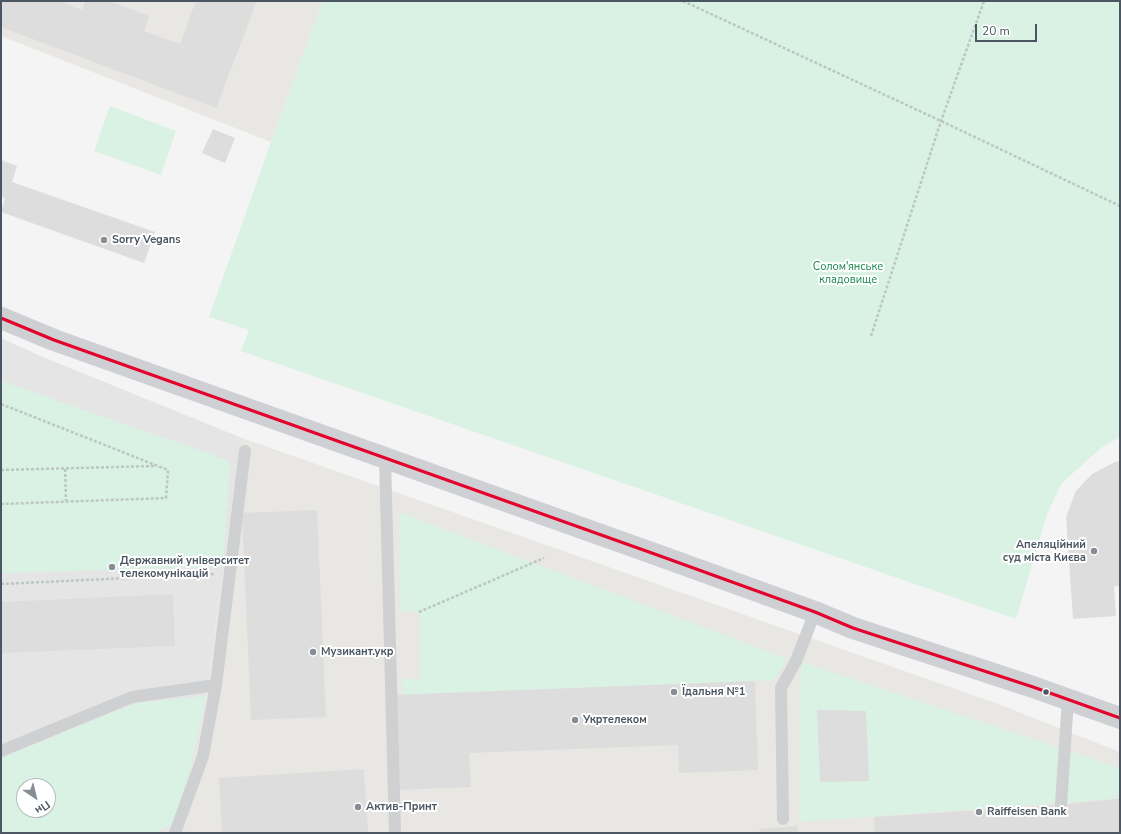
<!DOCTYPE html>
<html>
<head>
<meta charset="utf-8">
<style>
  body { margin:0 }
  #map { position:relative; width:1121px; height:834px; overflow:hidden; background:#f4f4f4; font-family:"Nunito Sans",sans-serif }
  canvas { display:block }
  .frame { position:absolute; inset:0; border:2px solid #4a5661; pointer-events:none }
  .north { position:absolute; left:16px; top:778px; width:40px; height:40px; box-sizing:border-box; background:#fff; border:1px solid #b7bbc0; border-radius:50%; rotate:145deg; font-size:11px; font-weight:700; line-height:16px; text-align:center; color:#4a5661 }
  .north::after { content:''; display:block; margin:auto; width:14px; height:18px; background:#868d94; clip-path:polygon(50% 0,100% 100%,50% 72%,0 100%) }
  .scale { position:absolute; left:975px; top:24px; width:62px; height:18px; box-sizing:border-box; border:2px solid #4a5661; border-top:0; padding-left:5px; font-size:12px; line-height:14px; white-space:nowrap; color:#4a5661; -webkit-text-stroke:3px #fff; paint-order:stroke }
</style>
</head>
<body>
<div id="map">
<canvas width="1121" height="834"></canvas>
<div class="frame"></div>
<div class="north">Пн</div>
<div class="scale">20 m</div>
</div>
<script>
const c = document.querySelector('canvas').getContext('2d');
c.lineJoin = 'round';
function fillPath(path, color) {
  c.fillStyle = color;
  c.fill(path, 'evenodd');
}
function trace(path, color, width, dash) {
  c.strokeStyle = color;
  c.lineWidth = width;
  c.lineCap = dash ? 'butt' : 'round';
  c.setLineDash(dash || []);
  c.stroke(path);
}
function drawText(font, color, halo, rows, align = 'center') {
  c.font = font + ' "Nunito Sans",sans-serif';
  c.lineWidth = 4;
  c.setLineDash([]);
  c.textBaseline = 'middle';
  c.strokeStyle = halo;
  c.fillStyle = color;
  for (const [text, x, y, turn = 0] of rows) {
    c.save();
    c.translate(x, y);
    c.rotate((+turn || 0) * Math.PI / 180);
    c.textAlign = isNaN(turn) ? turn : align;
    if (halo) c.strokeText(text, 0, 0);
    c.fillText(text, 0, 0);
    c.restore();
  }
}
const commercial = new Path2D(`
  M1,1H323L271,142L1,36Z
  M242,438L1001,705L1120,752V833H163L173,824L206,696Z`);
const education = new Path2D(`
  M1,338L43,357L242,438L206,696L191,766L173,824L163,833H1ZM24,786H48V810H24Z`);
const green = new Path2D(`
  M323,1H1120V437L1102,447L1062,483L1047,514L1016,619L241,351L249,330L209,317L271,142Z
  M110,106L176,131L161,175L94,151Z
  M1,381L230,461L223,567L1,573Z
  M399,512L787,659L774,680L403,695L402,679H421L419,612L401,611Z
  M801,662L1120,768V790L1115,799L799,822Z
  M206,696L191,766L173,824L154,833H1V758L91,721L137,703ZM24,786H48V810H24Z`);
const building = new Path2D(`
  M1,1H59L82,10L85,1H109L149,16L144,31L180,44L196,1H257L216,108L1,27Z
  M213,129L235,138L225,163L202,153Z
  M1,160L17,166L12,182L155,232L144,263L1,212L5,198L1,197Z
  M1120,461V586H1114L1116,616L1073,619L1066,517L1076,491L1092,474L1115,462Z
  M317,510L326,717L251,720L242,513Z
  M173,594L175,646L1,653V602Z
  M755,681L758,770L679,773L678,745L469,753L471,787L395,790L393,695Z
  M817,710L866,711L869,781L820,782Z
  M364,769L368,833H222L219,778Z
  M1115,799H1120V833H875L874,817L1061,805Z
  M797,826L798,833H760L759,829Z`);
const path = new Path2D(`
  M683,1L941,121L1120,206
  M871,336L941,121L984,1
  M1,404L168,470L166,498L1,504
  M65,469L66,501
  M1,470L154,466
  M1,584L214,574
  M419,612L544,558`);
const lane = new Path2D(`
  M385,459L395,833
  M1,751L132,697L216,685
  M1061,805L1068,699
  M783,819L781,688L796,661L815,612
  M175,833L203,756L216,685L245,451`);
const secondary = new Path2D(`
  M1,318L54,340L663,557L815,612L853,628L1033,687L1120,718`);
const bus1 = new Path2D(`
  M1,318L54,340L663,557L815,612L853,628L1033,687L1120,718`);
const markers = [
  [104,240,4,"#868d94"],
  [1094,551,4,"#868d94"],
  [112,567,4,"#868d94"],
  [313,652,4,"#868d94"],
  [674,692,4,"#868d94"],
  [1046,692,3.5,"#4a5661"],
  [575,720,4,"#868d94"],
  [358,807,4,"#868d94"],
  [979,812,4,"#868d94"]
];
const poiNames = [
  ["Sorry Vegans",112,240],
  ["Апеляційний",1086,545,"right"],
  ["суд міста Києва",1086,558,"right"],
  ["Державний університет",120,561],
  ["телекомунікацій",120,574],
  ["Музикант.укр",321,652],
  ["Їдальня №1",682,692],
  ["Укртелеком",583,720],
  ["Актив-Принт",366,807],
  ["Raiffeisen Bank",987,812]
];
const parkNames = [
  ["Солом'янське",848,267],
  ["кладовище",848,280]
];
fillPath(commercial, '#e8e7e3');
fillPath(education, '#e6e5e6');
fillPath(green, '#d9f2e3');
fillPath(building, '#ddddde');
trace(path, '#bcc7c4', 2.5, [3, 2]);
trace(lane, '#ced0d2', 12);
trace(secondary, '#ced0d4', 22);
trace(bus1, '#e4002b', 3);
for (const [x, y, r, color] of markers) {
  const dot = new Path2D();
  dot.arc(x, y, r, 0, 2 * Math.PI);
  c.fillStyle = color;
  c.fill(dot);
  trace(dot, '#fff', 1.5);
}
drawText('bold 11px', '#4a5661', '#fff', poiNames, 'left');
drawText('11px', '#17864f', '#fff', parkNames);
</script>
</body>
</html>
